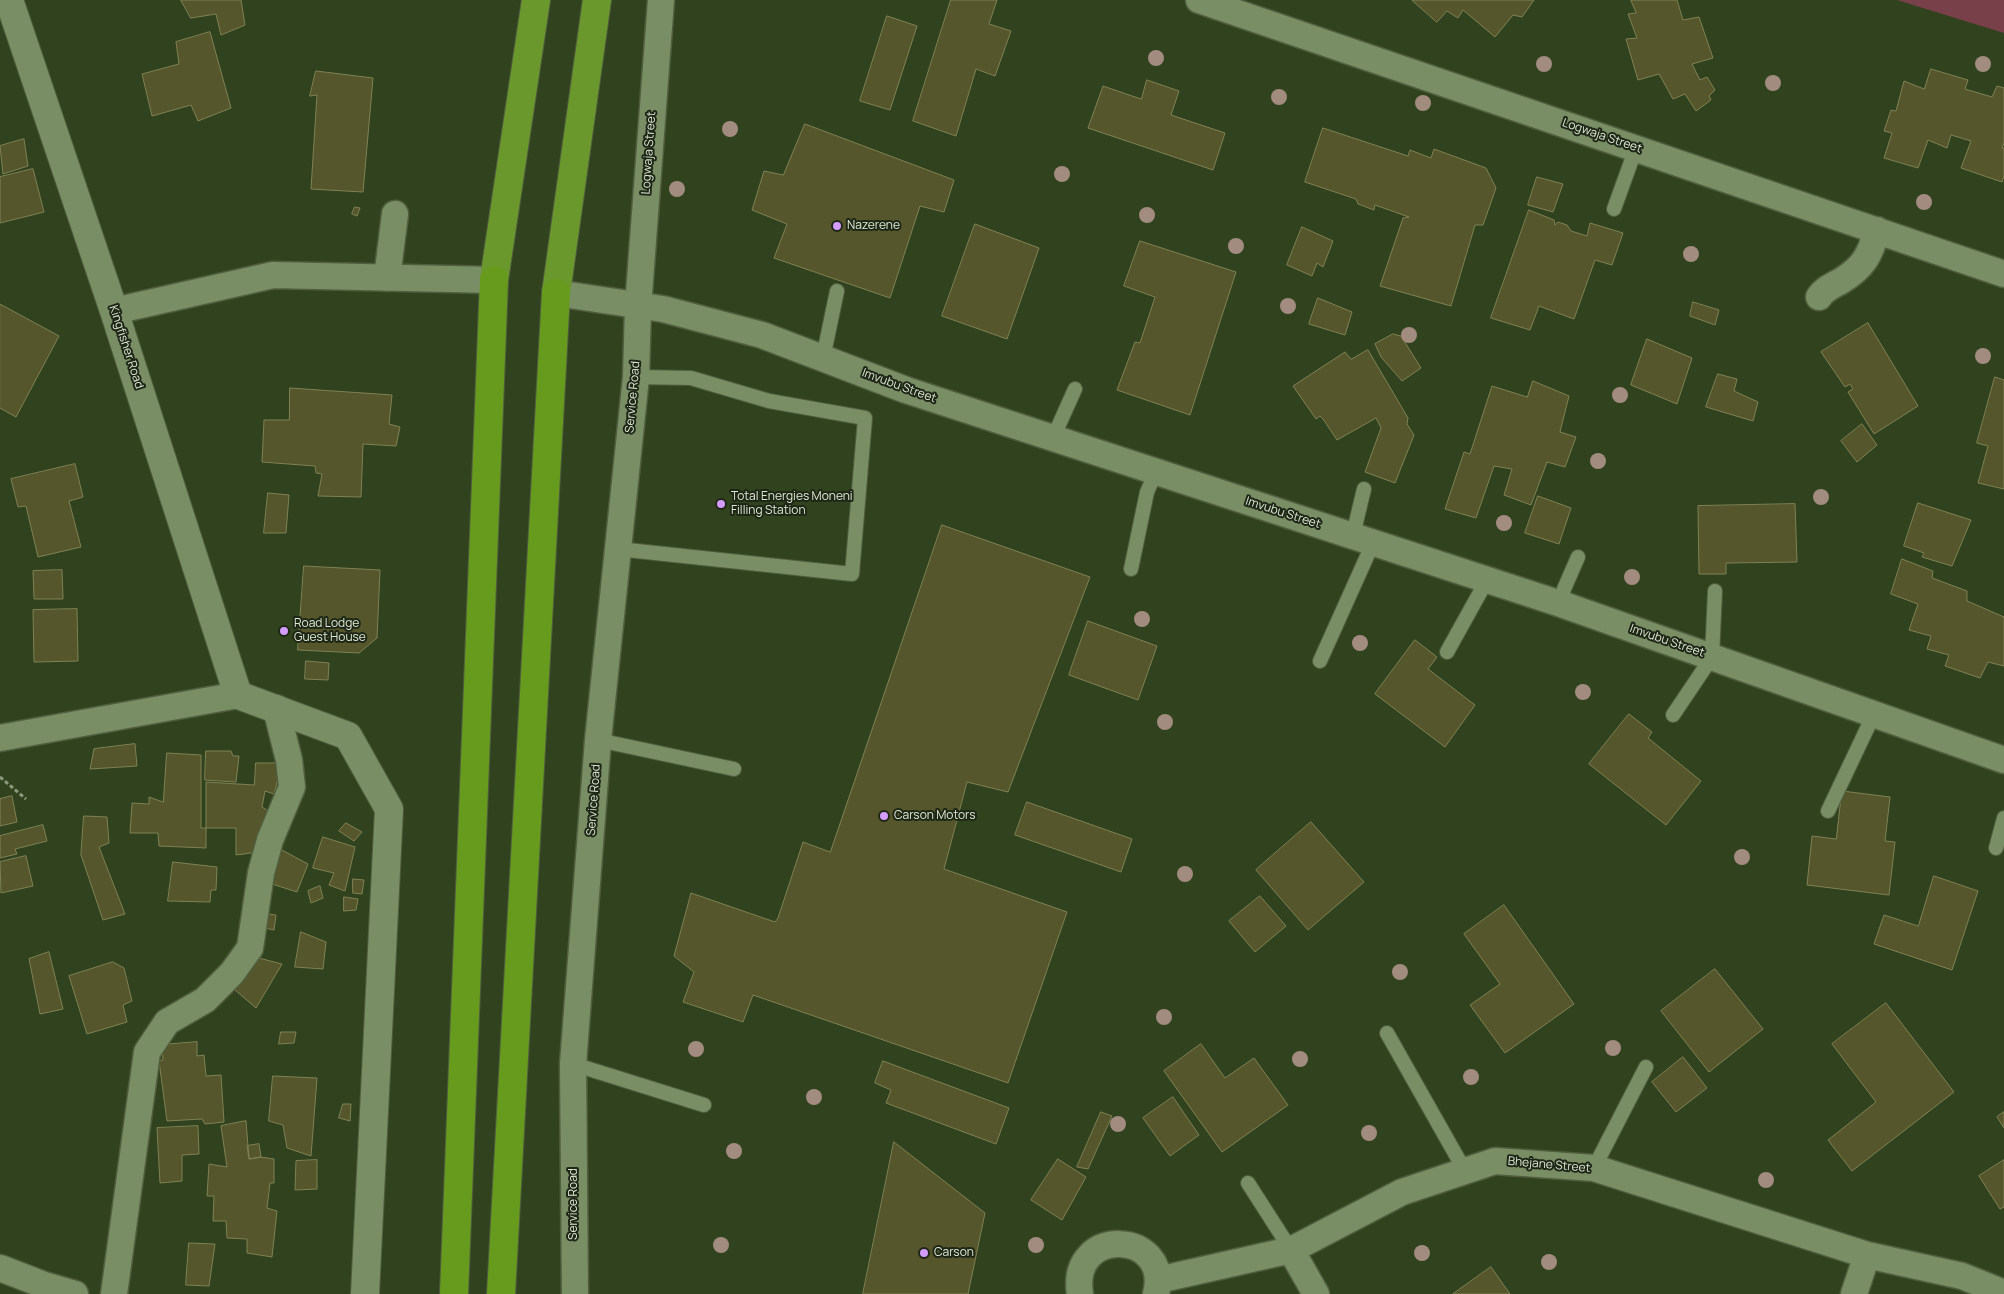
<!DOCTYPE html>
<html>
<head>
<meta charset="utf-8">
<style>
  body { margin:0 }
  canvas { display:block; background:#31431e }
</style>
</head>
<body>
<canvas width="2004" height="1294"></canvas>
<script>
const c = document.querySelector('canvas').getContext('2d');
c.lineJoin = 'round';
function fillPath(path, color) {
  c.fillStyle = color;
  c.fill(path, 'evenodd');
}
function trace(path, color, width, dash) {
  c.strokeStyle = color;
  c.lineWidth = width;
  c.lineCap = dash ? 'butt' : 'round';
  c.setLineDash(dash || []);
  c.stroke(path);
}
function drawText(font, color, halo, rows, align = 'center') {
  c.font = font + ' Manrope,sans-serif';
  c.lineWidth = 4;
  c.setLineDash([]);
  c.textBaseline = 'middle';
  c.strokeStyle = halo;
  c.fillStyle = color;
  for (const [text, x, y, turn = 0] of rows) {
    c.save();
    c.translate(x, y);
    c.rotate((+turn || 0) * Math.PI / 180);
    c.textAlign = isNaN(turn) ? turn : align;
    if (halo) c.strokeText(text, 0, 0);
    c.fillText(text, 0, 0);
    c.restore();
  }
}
const green = new Path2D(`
  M1897,0H2004V33Z`);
const building = new Path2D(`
  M181,0H241L245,25L221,35L216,14L191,18Z
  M951,0H997L989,24L1011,31L995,76L976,69L956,136L913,121Z
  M1412,0H1534L1522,17L1513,15L1495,37L1463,10L1458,18L1447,11L1437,22Z
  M1631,0H1677L1683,20L1699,17L1713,58L1692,64L1700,80L1707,77L1715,90L1709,96L1711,100L1696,111L1685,94L1673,99L1659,74L1638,80L1626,39L1637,38L1628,14L1636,13Z
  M887,16L917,26L890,110L860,101Z
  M210,32L231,108L198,121L191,105L152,116L142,74L179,64L176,42Z
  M1931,69L1968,80L1965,89L1992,97L1997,86L2004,88V143L2002,148H2004V176L2002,182L1961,168L1971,141L1951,135L1947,148L1928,140L1918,168L1884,158L1892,133L1884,131L1891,110L1896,111L1904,81L1924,89Z
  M316,71L373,78L363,192L311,189L317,95L310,96Z
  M1147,80L1179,91L1171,115L1225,133L1213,170L1088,128L1103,86L1141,99Z
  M805,124L954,180L944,212L920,206L890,298L774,258L787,224L752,210L764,171L783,175Z
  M1323,128L1408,156L1410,150L1431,158L1434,149L1486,168L1496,188L1483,225H1475L1451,306L1380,286L1403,218L1409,217L1375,205L1374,210L1358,204L1356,199L1305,182Z
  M24,139L28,166L3,174L0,146Z
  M33,169L44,212L0,223V177Z
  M1537,177L1563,184L1553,212L1528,205Z
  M355,207L360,208L357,216L352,214Z
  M1529,210L1554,220L1555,225L1558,222L1567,225L1571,231L1587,236L1590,223L1623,233L1612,265L1595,260L1574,319L1539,306L1530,330L1491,318Z
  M975,224L1039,248L1007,339L942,316Z
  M1302,227L1333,241L1323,267L1317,263L1312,276L1287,265Z
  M1140,241L1236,272L1190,415L1117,390L1135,342L1140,343L1155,297L1124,286Z
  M1318,298L1352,312L1345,335L1309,324Z
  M1693,302L1719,310L1715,325L1690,316Z
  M0,304L59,336L16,417L0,408Z
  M1868,323L1918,406L1874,434L1848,392L1853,389L1850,384L1845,387L1821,352Z
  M1393,334L1401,336L1421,368L1402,381L1381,357L1375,344Z
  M1647,339L1692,358L1677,404L1631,385Z
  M1368,350L1408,418L1407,424L1414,435L1395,483L1365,472L1381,428L1376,418L1337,440L1323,419L1320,416L1316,419L1293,386L1345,352L1351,359Z
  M1718,374L1737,379L1734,391L1758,402L1753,421L1706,407Z
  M1995,377L2004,380V489L1978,483L1988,446L1977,443Z
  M1533,381L1569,396L1560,432L1576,437L1565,467L1547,462L1531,505L1504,495L1512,469L1494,466L1476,518L1445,509L1464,452L1470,454L1492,386L1527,397Z
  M290,388L392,395L389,424L400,427L396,446L363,444L361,497L318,496L322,474L316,473L315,466L262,462L264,420H289Z
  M1862,424L1877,445L1857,462L1841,441Z
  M75,464L83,497L69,501L81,547L38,557L26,506L18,507L11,479Z
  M268,493L289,495L286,533H264Z
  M1538,496L1571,508L1559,544L1525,533Z
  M1918,503L1971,520L1952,566L1922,557L1924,553L1904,546Z
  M1795,504L1797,562L1726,563V574H1699L1698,506Z
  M942,525L1090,577L1008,792L967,782L944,869L1067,912L1008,1083L753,995L743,1022L683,1002L694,972L674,956L691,893L775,922L778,918L803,842L830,852Z
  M1902,559L1933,571L1932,578L1967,591V601L2004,617V666L1988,662L1980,678L1945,666L1949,655L1927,649L1931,636L1909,630L1918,604L1891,594Z
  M304,566L380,570L377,638L359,653L298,650Z
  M62,570L63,599H34L33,571Z
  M77,609L78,661L34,662L33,610Z
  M1088,621L1157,646L1138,700L1069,675Z
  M1415,640L1437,657L1428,669L1475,705L1445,747L1375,694Z
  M306,661L329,663L328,680L305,679Z
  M1629,714L1652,732L1648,738L1701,781L1666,825L1589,764Z
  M135,744L137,766L90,769L94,749Z
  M206,751H231L233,756H239L236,782L205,780Z
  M167,753L201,755V828H206V848L159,846L158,833H130L132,803L149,804V797L163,802Z
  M256,763H282L274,794L265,791L262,807L270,812L258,852L236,855V828H206V782L254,785Z
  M1842,791L1890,797L1885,841L1895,842L1889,895L1807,885L1812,836L1836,839Z
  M12,796L17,822L0,826V799Z
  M1027,802L1132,839L1121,872L1015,835Z
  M84,816L107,817L109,843L99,847L125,914L103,920L81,855Z
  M1311,822L1364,882L1308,930L1256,870Z
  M346,823L362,832L354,841L339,831Z
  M43,825L47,841L15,849L17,854L0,858V836Z
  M323,837L355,847L345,891L329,885L334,873L313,868Z
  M280,849L308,864L297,892L269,883Z
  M26,856L33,886L1,893L0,862Z
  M173,862L217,867L216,890H211L210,902L168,901Z
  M1934,876L1978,891L1952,970L1874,944L1884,915L1918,926Z
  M353,879L364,880L362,894L353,893Z
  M320,886L323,898L311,903L308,891Z
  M1260,896L1286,926L1255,952L1229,921Z
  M344,897L358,899L356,910L344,911Z
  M1504,905L1574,1004L1505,1053L1470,1005L1500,984L1464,934Z
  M268,914L276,915L274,930L265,928Z
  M301,932L326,942L323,969L295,967Z
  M49,952L63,1009L40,1014L29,959Z
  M255,957L282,964L256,1008L235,990Z
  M113,962L124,968L132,1001L123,1005L127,1022L87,1034L69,976Z
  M1715,969L1763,1029L1709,1072L1661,1011Z
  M1886,1003L1954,1092L1852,1171L1828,1140L1876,1102L1832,1044Z
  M281,1032H296L294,1043L279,1044Z
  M197,1042V1056L204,1055L206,1076L221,1075L224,1122L205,1124L202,1119L167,1121L159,1061L163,1060L162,1045Z
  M1201,1044L1225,1078L1254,1058L1288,1105L1222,1152L1164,1071Z
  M1683,1057L1707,1088L1676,1112L1652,1082Z
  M883,1061L1009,1108L996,1144L886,1103L891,1090L875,1083Z
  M273,1076L317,1078L311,1156L287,1148L283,1125L269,1121Z
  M1173,1097L1199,1135L1170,1156L1143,1118Z
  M343,1104H351L350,1121L339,1118Z
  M1101,1112L1112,1116L1088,1169L1077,1167Z
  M2004,1112V1128L1997,1117Z
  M246,1121L249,1159L261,1157L274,1159V1183H270L267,1208L277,1211L272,1257L247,1253V1239L227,1238L226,1221H213L214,1196H207L209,1164L227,1167L221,1126Z
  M198,1126L199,1154L182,1155V1181L160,1183L157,1128Z
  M894,1142L985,1213L968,1294H863Z
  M259,1144L261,1157L249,1159L247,1146Z
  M1058,1159L1086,1177L1062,1220L1031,1200Z
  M317,1160V1189L295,1190L296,1161Z
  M2004,1160V1207L2000,1209L1979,1176Z
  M189,1243L215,1244L209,1286L186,1285Z
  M1491,1267L1510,1294H1453Z`);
const path = new Path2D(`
  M0,777L26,799`);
const service = new Path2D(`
  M1614,209L1636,148
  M823,358L837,291
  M1053,438L1075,389
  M1353,535L1364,489
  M618,549L852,574L865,418L769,401L691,378L636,377
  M1131,569L1147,492L1156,472
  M1561,604L1564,589L1578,557
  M1447,652L1487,580
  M1320,661L1373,543
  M1673,715L1712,657L1715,591
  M598,740L734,769
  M1828,811L1874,714
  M1996,848L2004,818
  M1387,1033L1465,1171
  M573,1064L704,1105
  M1594,1168L1646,1067
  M1248,1183L1291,1250`);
const minor = new Path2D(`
  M1199,0L2004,274
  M387,278L395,214
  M556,293L663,309L762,335L906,390L1561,604L2004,760
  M1819,297C1824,289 1832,286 1841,281C1864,267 1870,255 1877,230
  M114,311L273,275L494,280
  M0,738L238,695
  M1291,1250L1316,1294
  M0,1268L44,1285L75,1294
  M1158,1280L1291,1250L1402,1192L1495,1161L1594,1168L1867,1255L1962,1276L2004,1293
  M114,1294L147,1052L167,1022L205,1000L232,973L250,948L261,873L270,840L292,787L289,760L276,708
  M575,1294L573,1064L598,740L636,377L638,307L661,0
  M1080,1294C1069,1225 1172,1230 1156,1294
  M1854,1294L1867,1255`);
const tertiary = new Path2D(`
  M9,0L114,311L238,695L348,736L389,809L365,1294`);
const trunk = new Path2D(`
  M494,280L536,0
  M556,293L597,0`);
const motorway = new Path2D(`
  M454,1294L494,280
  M501,1294L556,293`);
const trees = [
  [1156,58],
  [1544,64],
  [1983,64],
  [1773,83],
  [1279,97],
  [1423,103],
  [730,129],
  [1062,174],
  [677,189],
  [1924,202],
  [1147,215],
  [1236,246],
  [1691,254],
  [1288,306],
  [1409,335],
  [1983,356],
  [1620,395],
  [1598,461],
  [1821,497],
  [1504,523],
  [1632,577],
  [1142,619],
  [1360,643],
  [1583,692],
  [1165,722],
  [1742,857],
  [1185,874],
  [1400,972],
  [1164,1017],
  [1613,1048],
  [696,1049],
  [1300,1059],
  [1471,1077],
  [814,1097],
  [1118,1124],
  [1369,1133],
  [734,1151],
  [1766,1180],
  [721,1245],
  [1036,1245],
  [1422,1253],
  [1549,1262]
];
const markers = [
  [837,226,5,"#d49cfc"],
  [721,504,5,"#d49cfc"],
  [284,631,5,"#d49cfc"],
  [884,816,5,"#d49cfc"],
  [924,1253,5,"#d49cfc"]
];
const streetNames = [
  ["Logwaja Street",1602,136,19],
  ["Logwaja Street",649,153,-86],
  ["Kingfisher Road",126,347,72],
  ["Imvubu Street",899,386,20],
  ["Service Road",633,397,-85],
  ["Imvubu Street",1283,513,18],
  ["Imvubu Street",1667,641,19],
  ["Service Road",594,800,-86],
  ["Bhejane Street",1549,1165,5],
  ["Service Road",574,1204,-90]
];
const poiNames = [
  ["Nazerene",847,226],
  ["Total Energies Moneni",731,497],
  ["Filling Station",731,511],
  ["Road Lodge",294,624],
  ["Guest House",294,638],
  ["Carson Motors",894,816],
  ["Carson",934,1253]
];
fillPath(green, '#784049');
fillPath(building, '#55562b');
trace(building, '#7f8154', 1);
trace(service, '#505e3e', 16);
trace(minor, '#505e3e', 29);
trace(tertiary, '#505e3e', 30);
trace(trunk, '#505e3e', 30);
trace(motorway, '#505e3e', 30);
trace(path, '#8b997c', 3, [4, 2.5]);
trace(service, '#7a8e66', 14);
trace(minor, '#7a8e66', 26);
trace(tertiary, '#7a8e66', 28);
trace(trunk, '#6b982c', 28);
trace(motorway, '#679b1e', 28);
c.fillStyle = '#a18c7f';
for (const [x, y] of trees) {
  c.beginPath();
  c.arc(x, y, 8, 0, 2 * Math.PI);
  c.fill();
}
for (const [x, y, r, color] of markers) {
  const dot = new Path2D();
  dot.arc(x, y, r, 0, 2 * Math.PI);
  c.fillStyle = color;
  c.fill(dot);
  trace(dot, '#1e2716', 2);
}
drawText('12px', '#dce7d2', '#1e2716', streetNames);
drawText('12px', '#dce7d2', '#1e2716', poiNames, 'left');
</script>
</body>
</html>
